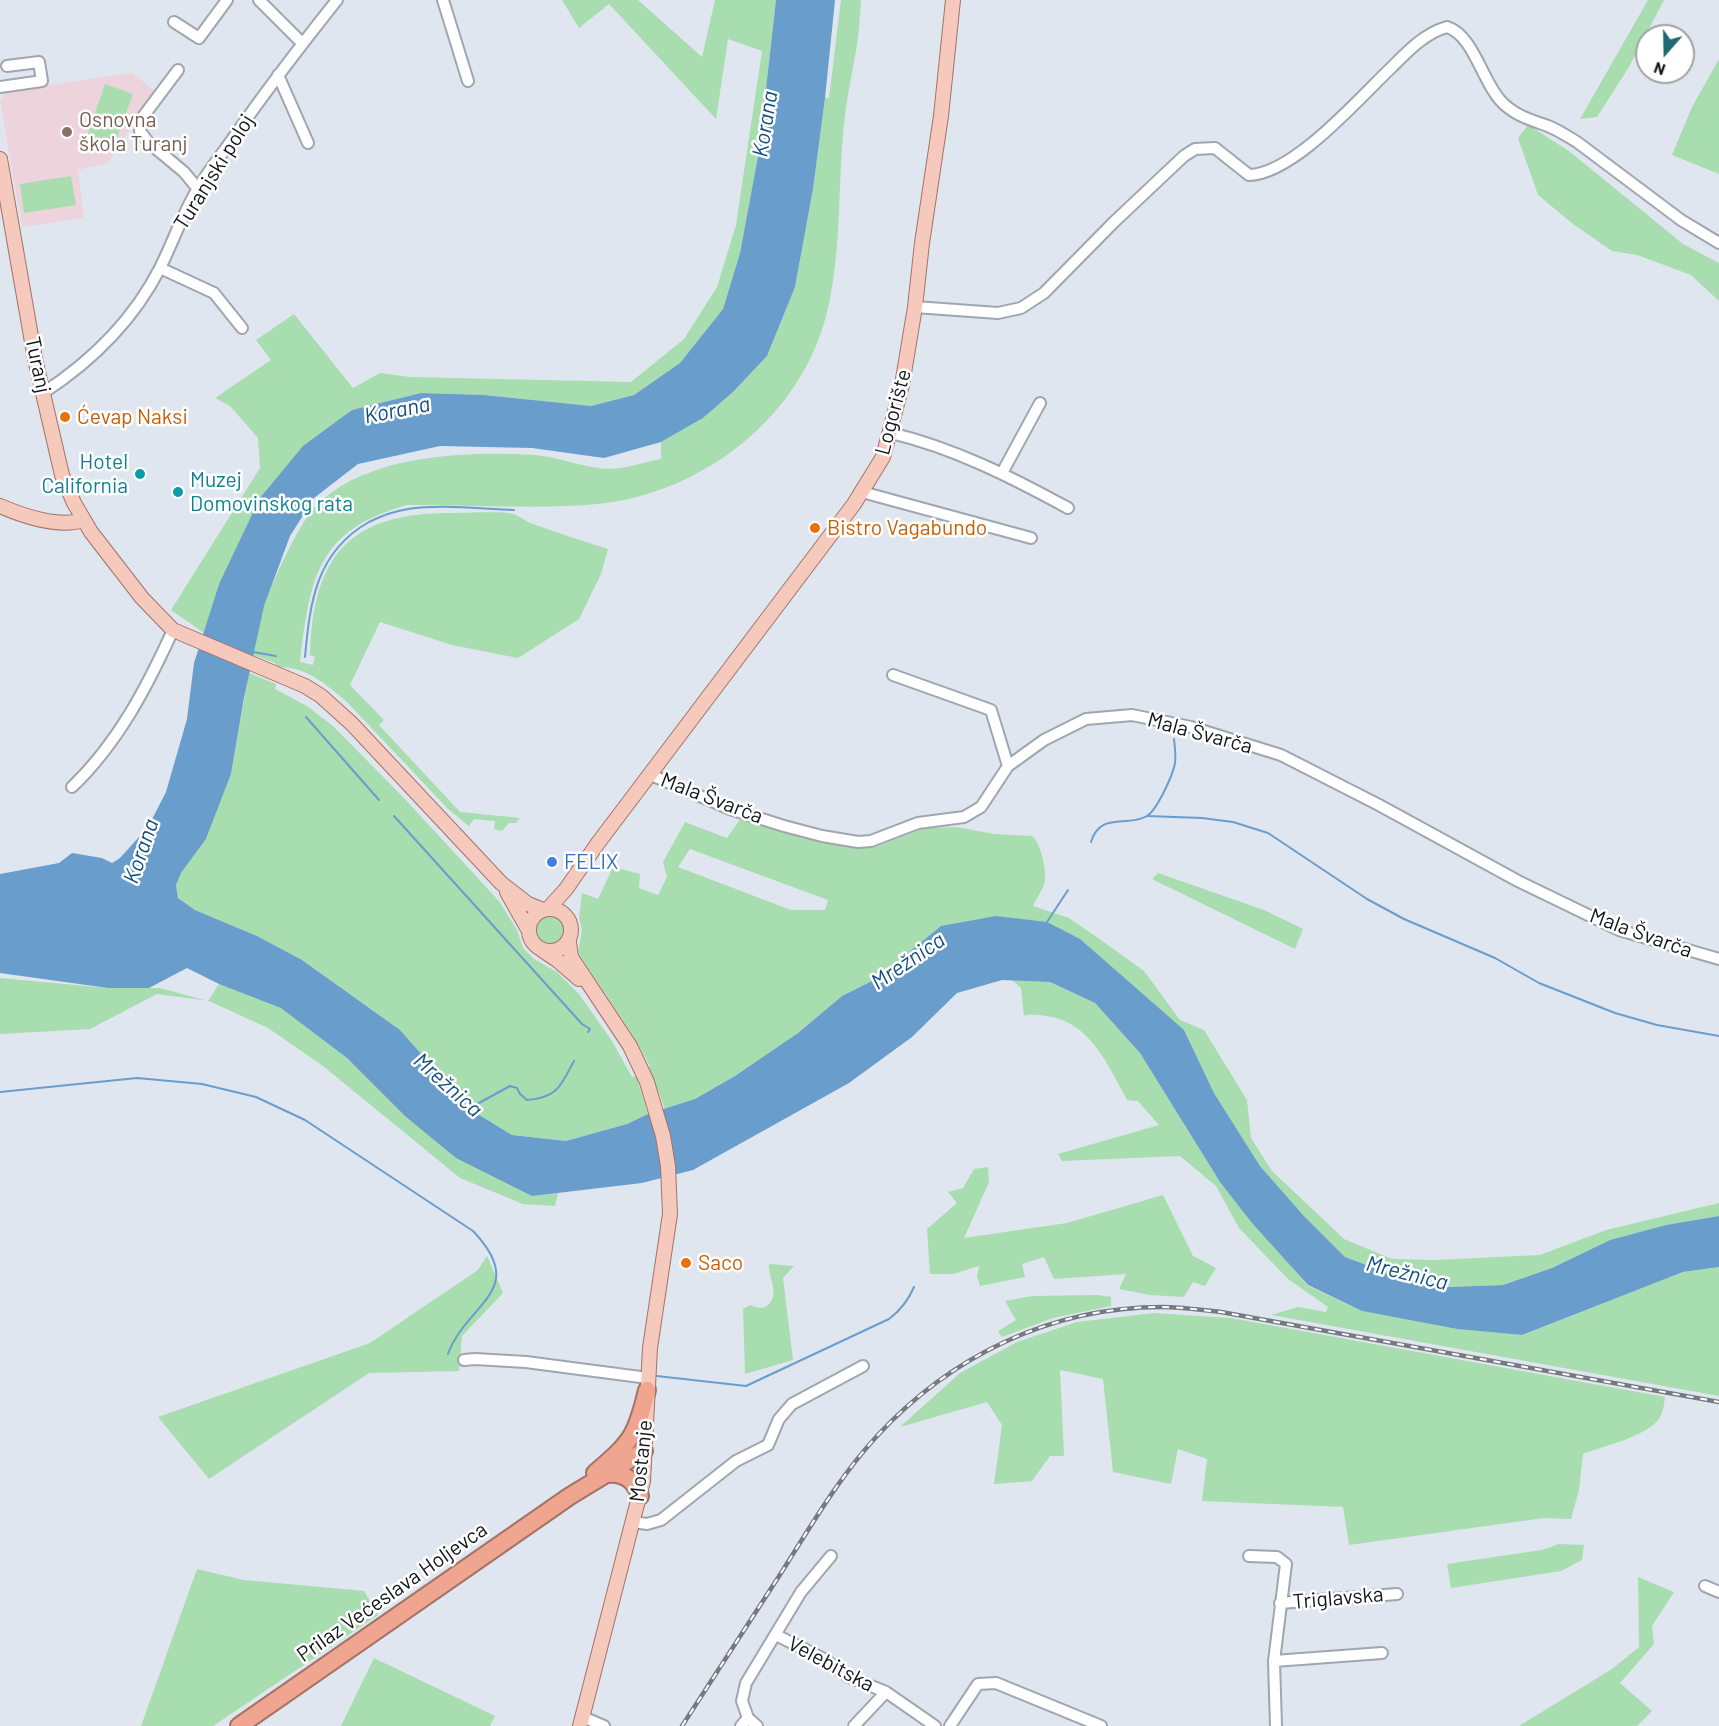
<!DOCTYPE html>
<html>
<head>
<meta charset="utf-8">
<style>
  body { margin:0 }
  #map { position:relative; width:1719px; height:1726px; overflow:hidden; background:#e0e6ef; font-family:Barlow,sans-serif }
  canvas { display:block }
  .north { position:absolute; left:1635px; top:24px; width:60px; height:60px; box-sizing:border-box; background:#fff; border:2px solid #a1a2a3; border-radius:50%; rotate:200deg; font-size:16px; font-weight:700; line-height:24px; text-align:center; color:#131619 }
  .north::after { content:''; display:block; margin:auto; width:21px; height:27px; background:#1f6a72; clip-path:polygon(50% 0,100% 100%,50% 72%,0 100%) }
</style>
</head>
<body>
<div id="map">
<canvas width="1719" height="1726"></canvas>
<div class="north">N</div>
</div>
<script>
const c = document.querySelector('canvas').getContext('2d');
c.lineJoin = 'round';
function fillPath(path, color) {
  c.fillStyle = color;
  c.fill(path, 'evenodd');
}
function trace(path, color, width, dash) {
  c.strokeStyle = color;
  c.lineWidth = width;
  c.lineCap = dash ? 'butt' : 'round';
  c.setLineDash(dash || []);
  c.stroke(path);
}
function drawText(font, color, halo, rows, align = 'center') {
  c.font = font + ' Barlow,sans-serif';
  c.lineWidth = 5;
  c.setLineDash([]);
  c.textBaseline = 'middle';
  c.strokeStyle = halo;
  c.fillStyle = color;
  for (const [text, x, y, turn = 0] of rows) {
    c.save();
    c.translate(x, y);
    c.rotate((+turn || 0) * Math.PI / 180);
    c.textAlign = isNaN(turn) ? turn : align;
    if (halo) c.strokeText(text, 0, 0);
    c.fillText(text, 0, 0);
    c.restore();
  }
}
const education = new Path2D(`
  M132,73L155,91L108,163L78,170L84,218L22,227L0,100L7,91Z`);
const green = new Path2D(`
  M562,0H638L702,57L715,0H776L759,151L740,253L723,309L680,363L634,395L591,406L484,395L422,393L352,410L219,584L204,633L171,610L260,468L258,438L230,406L215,398L271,360L256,340L294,314L353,388L380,373L410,377L631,382L684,339L717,287L736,225L762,51L728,39L716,119L609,4L579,28Z
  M841,0H861C860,15 859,30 857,45C852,75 845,105 843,135C838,192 841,256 827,312C802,416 704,493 598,504C535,510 471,504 407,505C317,530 310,578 300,662L313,665L315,657L310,655C313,551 353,511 458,513C474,513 498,511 513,514C520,516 526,522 533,524C558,533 583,541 608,549L601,574L579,619L518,658L452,645L380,622L350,685L384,720L379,725L460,812L520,818L516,823H509L502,831L494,829L495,821L474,819L469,826L448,809L345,700C324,683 305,666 277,667L275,663L253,655C257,639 259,621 264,606C274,579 296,529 314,508C364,454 467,451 535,455C560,457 586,469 611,469C627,468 645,462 661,459V442L703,418L733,392L767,356L795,287L813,189L825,98H829Z
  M1648,0H1664L1629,67L1597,117L1580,119Z
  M1719,59V174L1672,155L1692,107Z
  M105,84L133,94L114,146L87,136Z
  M1528,125L1569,151L1683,244L1719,263V301L1691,275L1637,255L1612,251L1573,224L1538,195L1518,138Z
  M71,176L76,205L24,213L20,184Z
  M249,673L276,684L275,689L307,706L333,726L403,797L499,901L517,930L523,948L534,959L557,972L579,994L612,1041L632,1077L636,1076L648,1114L627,1124L566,1141L512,1135L471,1110L400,1030L302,960L257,936L195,910L178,898L176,885L181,873L206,839L231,774Z
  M741,818L821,841L859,848L876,847L924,828L957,827L994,834L1032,836C1041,842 1048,875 1044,885C1041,892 1036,899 1033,906L1069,918L1101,940L1144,971L1180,1020L1204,1030L1247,1100L1251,1138L1272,1171L1344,1239L1392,1259L1434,1260L1540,1255L1606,1230L1719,1203V1216L1666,1225L1610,1240L1552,1268L1503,1285L1451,1287L1396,1276L1345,1257L1303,1215L1260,1166L1214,1093L1184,1030L941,926L876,979L842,996L798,1033L735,1076L695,1099L665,1110L660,1095L648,1068L650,1066L633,1035L578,952L582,930L579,918L582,893L598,899L613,867L640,874L639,888L658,895L667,877L663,862L685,822L727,838ZM690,849L828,900L825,910H791L678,867Z
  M1158,873L1264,910L1303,929L1295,949L1152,879Z
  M533 930a17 17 0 1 1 34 0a17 17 0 1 1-34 0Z
  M0,978L108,988H160L208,1001L219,984L281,1007L347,1058L405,1116L532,1196L558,1193L555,1206L523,1204L460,1178L323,1066L268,1028L209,1001L157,994L90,1029L0,1034Z
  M1012,980L1050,982L1095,1003L1140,1053L1220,1182L1308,1286L1362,1311L1457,1329L1522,1335L1683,1272L1719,1267V1396L1271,1315L1298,1307L1326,1312L1328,1307L1288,1279L1239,1228L1216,1186L1180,1156L1062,1161L1058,1154L1159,1125L1138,1101L1127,1100C1108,1065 1090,1022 1047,1016C1038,1015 1032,1013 1024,1016L1021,988Z
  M988,1167L989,1182L964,1238L1067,1223L1163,1195L1193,1256L1216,1268L1205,1286L1193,1282L1184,1297L1150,1295L1119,1289L1126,1274L1054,1279L1044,1257L1022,1264L1025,1277L980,1286L977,1276L979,1266L953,1274H930L927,1229L957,1203L948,1192L963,1188L974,1169Z
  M487,1256L503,1293L462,1336L459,1371L369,1373L209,1479L158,1417L370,1343L478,1270Z
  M769,1264L794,1266L783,1278L793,1360L745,1374L743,1309L750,1305C757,1308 763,1310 769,1304C780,1293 768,1278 769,1264Z
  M1097,1295L1111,1297V1306L1053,1318L1002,1337L998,1331L1016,1320L1005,1301L1032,1296Z
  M1154,1313L1231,1318L1665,1397C1664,1406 1663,1413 1658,1420C1645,1437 1603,1446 1583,1454L1579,1490L1571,1519L1544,1518L1349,1545L1343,1507L1202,1501L1207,1459L1178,1449L1171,1484L1113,1472L1103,1379L1060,1370L1064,1456H1050L1032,1481L994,1484L1002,1425L987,1402L900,1427L960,1373L1017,1342L1077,1322Z
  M1559,1544L1584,1545L1582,1560L1561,1571L1451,1588L1447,1564L1542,1550Z
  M197,1569L244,1580L364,1591L378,1615L213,1726H141Z
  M1638,1577L1674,1592L1652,1626L1654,1644L1620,1683L1652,1711L1637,1726H1519L1612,1669L1639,1647Z
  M374,1658L495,1716L490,1726H341Z`);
const water = new Path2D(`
  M776,0H835L825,98L813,189L795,287L767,356L733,392L703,418L661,442L604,458L532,448L440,446L358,464L314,498L290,536L264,606L244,698L231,774L206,839L181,873L176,885L178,898L195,910L257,936L302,960L400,1030L471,1110L512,1135L566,1141L627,1124L648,1114L695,1099L735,1076L798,1033L842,996L876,979L941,926L996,916L1047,922L1080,939L1184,1030L1214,1093L1260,1166L1303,1215L1345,1257L1396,1276L1450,1287L1503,1285L1552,1268L1610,1240L1666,1225L1719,1216V1267L1683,1272L1522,1335L1457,1329L1362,1311L1308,1285L1252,1223L1220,1182L1140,1053L1095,1003L1050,982L1002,980L957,993L912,1037L849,1083L693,1170L642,1183L532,1196L456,1158L405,1116L347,1058L281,1008L219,984L187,968L149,988H108L0,973V874L59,863L72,853L102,858L112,863L120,858L148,827L166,792L187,719L194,663L219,584L260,498L303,446L352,410L421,393L484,395L591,406L634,395L680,363L723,309L740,253L759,151Z`);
const stream = new Path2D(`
  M253,652L276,656
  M305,657C310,602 316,552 369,522C381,516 395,511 408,509C442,504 480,509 514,510
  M306,717L379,800
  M394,816L582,1024L590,1029L588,1032
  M1147,816L1202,818L1233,822L1268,833L1367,899L1404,919L1495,958L1539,983L1615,1013L1657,1025L1719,1036
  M1091,842C1101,811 1126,828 1147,816C1157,810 1173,775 1175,763C1176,755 1175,747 1174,739
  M1047,922L1068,890
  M0,1092L137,1078L202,1084L256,1097L305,1120L473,1231C530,1291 467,1302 448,1354
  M468,1109L510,1086L517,1088L520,1094L527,1100C558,1098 561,1085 574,1061
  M657,1376L746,1386L889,1319C901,1310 908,1301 914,1287`);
const minor = new Path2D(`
  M259,0L302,43
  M443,0L468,81
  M174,22L199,38L227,0
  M178,70L142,118L140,131L148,142L184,172L198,189
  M278,75L308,143
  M0,87L42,81L39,62L7,66
  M160,268L214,293L242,328
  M915,307L998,313L1021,308L1044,293L1114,222L1184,156L1195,149L1215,148L1249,175C1294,174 1359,98 1392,67C1408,51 1425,33 1447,27C1473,35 1482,80 1500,100C1513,115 1531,120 1548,126C1558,130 1567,136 1577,142L1681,220L1719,243
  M43,393C92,361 133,321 160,268C173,242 182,215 197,190C208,171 223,153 236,134C268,88 302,44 337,0
  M891,433C954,448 1011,477 1068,508
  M1002,473L1040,403
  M862,492L1031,538
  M893,675L991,710L1008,766
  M651,775L730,809L784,826L822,836L858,842L871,841L918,823L964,817L981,807L1008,766L1044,740L1086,719L1132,715L1191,727L1281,755L1379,805L1518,881L1619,930L1719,959
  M72,787C118,743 147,687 173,630
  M464,1360L475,1359L526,1362L648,1378
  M633,1522L647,1524L661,1520L736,1461L768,1445L779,1419L792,1404L863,1366
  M1249,1556L1277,1557L1286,1564L1274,1661L1276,1726
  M1705,1586L1719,1592
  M1280,1603L1397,1594
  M776,1635L824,1659L849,1677L886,1692
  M1274,1661L1382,1653
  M583,1717L604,1726
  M748,1718L742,1701L746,1683L801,1592L831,1556
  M741,1726L748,1718L757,1726
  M854,1726L886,1692L935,1726
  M950,1726L978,1684L996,1683L1101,1726`);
const major = new Path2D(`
  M0,159L35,359L62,475L74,503L91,532L142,598L173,630L305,686L321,696L352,724L501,883L528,904L543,910
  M0,506C23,516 59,528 84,520
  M507,892L529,931
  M529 930a21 21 0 1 1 42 0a21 21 0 1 1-42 0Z
  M548,909L566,889L598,843L854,504L883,457L902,385L915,307L922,243L941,116L953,0
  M569,942L571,957L630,1046L647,1082L663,1136L668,1166L670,1214L650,1348L643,1481L580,1726
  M542,950L557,960L579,979`);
const highway = new Path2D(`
  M595,1473C631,1442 636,1437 647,1390
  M607,1474C624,1472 635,1480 640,1496
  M239,1726L570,1496L644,1451`);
const rail = new Path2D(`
  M682,1726C716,1674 749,1622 783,1570C812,1524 840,1476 877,1436C951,1356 1051,1307 1162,1307C1181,1307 1201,1310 1221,1312L1719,1402`);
const markers = [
  [67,132,6,"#8d6e63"],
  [65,417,6,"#e8710a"],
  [140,474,6,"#0f9aa8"],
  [178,492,6,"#0f9aa8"],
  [815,528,6,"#e8710a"],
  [552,862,6,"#3f7fe0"],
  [686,1263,6,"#e8710a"]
];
const educationNames = [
  ["Osnovna",79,120],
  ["škola Turanj",79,144]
];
const streetNames = [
  ["Turanjski poloj",214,172,-58],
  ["Turanj",38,365,78],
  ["Logorište",893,412,-75],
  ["Mala Švarča",1200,733,15],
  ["Mala Švarča",712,798,21],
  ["Mala Švarča",1641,933,20],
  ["Mostanje",641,1461,-84],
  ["Prilaz Većeslava Holjevca",392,1592,-35],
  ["Triglavska",1338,1598,-5],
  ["Velebitska",831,1664,28]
];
const foodNames = [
  ["Ćevap Naksi",77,417],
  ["Bistro Vagabundo",827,528],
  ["Saco",698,1263]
];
const cultureNames = [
  ["Hotel",128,462],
  ["California",128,486],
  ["Muzej",190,480,"left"],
  ["Domovinskog rata",190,504,"left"]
];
const shopNames = [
  ["FELIX",564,862]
];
const waterNames = [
  ["Korana",765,124,-81],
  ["Korana",397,410,-11],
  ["Korana",141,851,-71],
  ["Mrežnica",908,961,-34],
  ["Mrežnica",448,1085,42],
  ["Mrežnica",1407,1273,14]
];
fillPath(education, '#edd4dc');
fillPath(green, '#a8ddaf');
fillPath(water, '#699dcc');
trace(stream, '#699dcc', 2);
trace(minor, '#a0a6af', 14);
trace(major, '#a27366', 16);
trace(highway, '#a27366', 20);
trace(minor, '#fff', 10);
trace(major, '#f5c9bc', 14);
trace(highway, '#efa58f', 16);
trace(rail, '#767a80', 4.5);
trace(rail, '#fff', 2, [7]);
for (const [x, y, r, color] of markers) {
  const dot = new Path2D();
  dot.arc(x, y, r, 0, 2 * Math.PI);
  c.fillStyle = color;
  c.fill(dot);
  trace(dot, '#fff', 2);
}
drawText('21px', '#785e54', '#fff', educationNames, 'left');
drawText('21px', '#131619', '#fff', streetNames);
drawText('21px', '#c56008', '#fff', foodNames, 'left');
drawText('21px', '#0d838f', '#fff', cultureNames, 'right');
drawText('21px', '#366cbe', '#fff', shopNames, 'left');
drawText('italic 22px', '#144e7c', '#fff', waterNames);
</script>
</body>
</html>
